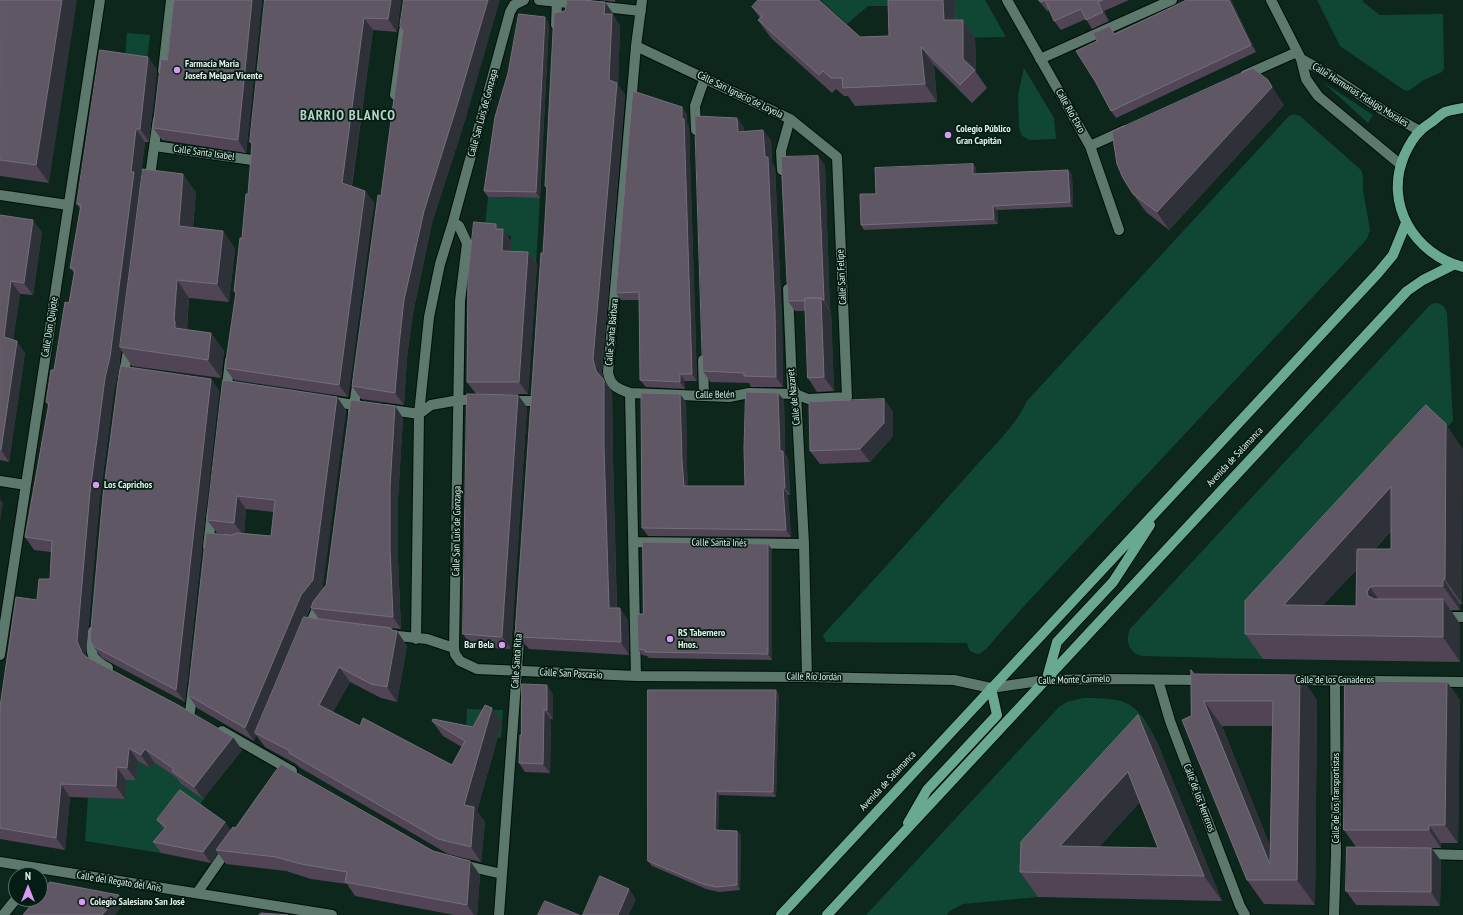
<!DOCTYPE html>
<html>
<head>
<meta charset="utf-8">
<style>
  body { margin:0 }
  #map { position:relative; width:1463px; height:915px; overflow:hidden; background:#0d271d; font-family:"PT Sans Narrow",sans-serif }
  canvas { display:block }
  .north { position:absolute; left:8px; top:867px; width:40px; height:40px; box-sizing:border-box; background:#041d14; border:1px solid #5d726a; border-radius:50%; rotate:0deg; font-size:11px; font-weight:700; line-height:16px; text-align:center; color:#e3f2eb }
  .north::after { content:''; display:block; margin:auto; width:14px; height:18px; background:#dc99f4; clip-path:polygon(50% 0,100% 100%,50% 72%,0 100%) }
</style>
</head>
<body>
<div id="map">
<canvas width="1463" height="915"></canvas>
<div class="north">N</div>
</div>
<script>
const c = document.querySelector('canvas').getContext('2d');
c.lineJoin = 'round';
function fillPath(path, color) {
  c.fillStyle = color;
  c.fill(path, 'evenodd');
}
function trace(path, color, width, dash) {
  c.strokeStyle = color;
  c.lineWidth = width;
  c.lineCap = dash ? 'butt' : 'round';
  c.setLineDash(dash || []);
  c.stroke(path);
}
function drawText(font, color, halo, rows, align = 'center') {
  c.font = font + ' "PT Sans Narrow",sans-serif';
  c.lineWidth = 3.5;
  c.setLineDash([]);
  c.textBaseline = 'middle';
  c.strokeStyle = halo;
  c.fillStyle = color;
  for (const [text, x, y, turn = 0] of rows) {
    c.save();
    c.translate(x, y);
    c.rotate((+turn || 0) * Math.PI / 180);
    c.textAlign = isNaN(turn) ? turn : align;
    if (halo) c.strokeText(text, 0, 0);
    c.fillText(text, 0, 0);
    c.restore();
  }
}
const green = new Path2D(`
  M821,0H894V6H868L847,24Z
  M955,0H985L1006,37L956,38Z
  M1317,0H1363V2L1380,15L1443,14L1444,68L1442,72L1424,80L1408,91L1404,90L1340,46Z
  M127,33L150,35L147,61L125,58Z
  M1024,68L1054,118L1056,139L1030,140L1022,136L1019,128L1018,95Z
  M1323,82L1373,115L1368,123Z
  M1294,114L1300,116L1361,170L1363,176V190L1370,230L1367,239L1025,605L986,649L979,654C970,653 969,650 967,643L826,642L823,635C874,580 924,524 974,468C988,452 1019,422 1026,402L1289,116Z
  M503,192V198H540L536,264L510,263L511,236L482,234L485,226L488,197Z
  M1434,303C1441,303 1445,306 1447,313L1453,421L1263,625V659L1142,656C1129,653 1125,641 1130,629L1430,305Z
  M1083,698C1126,698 1136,700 1156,740L1039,866L1038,897L963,904L950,911L947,915H866L1059,707L1067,702Z
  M467,709L503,710L501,738L475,735L466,732Z
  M138,761L150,768L154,761L183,782L181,784L188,789L189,786L205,798L161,853L85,841L88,797L125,799L126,780H136Z`);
const minor = new Path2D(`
  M539,0L579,4
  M1007,0L1090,146L1119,230
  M1271,0L1301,59L1306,79L1318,96L1401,165
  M595,6L641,11
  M556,25L557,0
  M1040,59L1172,0
  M1301,59L1330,75L1384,111L1420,131
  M163,71L171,0
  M1245,75L1297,52
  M395,95L404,30
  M696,130L695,106L705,77
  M155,146L252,160
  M1090,146L1125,130
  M782,170L781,151L790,119
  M149,183L158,119
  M0,195L68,205
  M453,222L459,226L467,243L460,301L454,648L455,654L460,661L477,669L636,676L807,677L954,680L991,688L1046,680L1110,679L1203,680
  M788,289L792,386L796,394L804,544L807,677
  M703,360L704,396
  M123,379L129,345
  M630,393L729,397L749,393L796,394L808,399L847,397L837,157L790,119L636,46
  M226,394L230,360
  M329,401L361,406
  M511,401H534
  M385,409L419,414L431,405L459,400H465
  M353,412L358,379
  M0,481L26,485
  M633,542L804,544
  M208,547L212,511
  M1443,617H1463
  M93,631C91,652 88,657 108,668
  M307,631L316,611L322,603
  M388,635L427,639L454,648
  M416,639L419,414L429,317L440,264L453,222L510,12L514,5L524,0
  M0,655L100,0
  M636,676L630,393C618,389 610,386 608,372L636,46L642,0
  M1158,680L1170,721L1240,906L1245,915
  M1291,680L1463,682
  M190,712L193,688
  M222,731L292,771
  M1424,854L1463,855
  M0,862L332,915
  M463,865L502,874
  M197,893L229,847
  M3,915L16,899
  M499,915L520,628
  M1334,915L1336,854L1335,680`);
const major = new Path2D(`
  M1463,108C1457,109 1450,110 1445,112C1441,114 1437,118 1433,121C1429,124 1424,127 1421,130C1413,137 1408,147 1404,156C1384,204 1414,254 1463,267
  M1047,678L1057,642L1113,582L1150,525
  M908,823L927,790L997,715L991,688
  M781,915L1378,273L1393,255L1406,223
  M827,915L1407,291L1423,280L1453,265`);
const wall = new Path2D(`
  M0,0L49,183L0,176Z
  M174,0H262L246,153L162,140L153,128L167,60Z
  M265,0H401L397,32L373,30L352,186L365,191L374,203L348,397L234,380L225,368L236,295L234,291L242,238L248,194L252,145L250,142Z
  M404,0L467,114L432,223L413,313L407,357L404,405L361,399L352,386L381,196L403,31L400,27Z
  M600,0H615V2Z
  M888,0H955L956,20H963L975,38L976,72L987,88L972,103L934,65L937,102L855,106L848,96H844L836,89L832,93L771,38L758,20L760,18L752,7L860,37L889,36Z
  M1038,0H1129L1104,11L1109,21L1092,29L1086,19L1061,30L1054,21L1050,10L1047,11Z
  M1187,0H1231L1256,52L1116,118L1111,111L1097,41Z
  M605,2L614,15V16L620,26L618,85L625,95L602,372L604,380L612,392L613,459L617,608L628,620L629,655L529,649L525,644L524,647L515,635L543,253L547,190L545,186L565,11Z
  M549,24L540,198L488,197L484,191Z
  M157,69L149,142H145L140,181L142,183L196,192L193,227L223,231L235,249L229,302L189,298L187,330L211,333L224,351L221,378L132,366L121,350L119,370L114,391L99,505L86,654L87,657L242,750L203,799L181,784L177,778L154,762L150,768L138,761L136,780H126L125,799L70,797L65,850L0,839V707L37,600L50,579L51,552L34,550L25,537L48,406L46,402L69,303L74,273L70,268L80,209L77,204Z
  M1284,105L1169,230L1146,212L1133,194Z
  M687,114V123L689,126L697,381H685V389L646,387L640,380L639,300H621L616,293Z
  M737,118L744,128V131L771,140L772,163L775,167L782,322L783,387H751L749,383L710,382L703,371Z
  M818,156L825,166L830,310L831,312L834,391L817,392L808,378L805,311H795L788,301Z
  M973,164L976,168V174L1068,170L1072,175L1073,207L997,210L998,224L864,230L861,225L876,194Z
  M0,215L42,232L33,295L20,294L13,340L25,353L9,462L0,460Z
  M496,224L500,229L511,241V251L528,252L537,264L528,394H476L467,382Z
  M211,379L219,391L185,702L102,658L93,646Z
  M518,395L527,407L511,649L472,647L463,634Z
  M337,397L346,410L322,590L326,585L395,406L403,418L398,499V561L401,629L392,628L393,630L397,631L407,646L397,702L381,698L350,682L333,712L360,726L452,765L462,747L443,736L432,721L473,727L502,722L477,811L485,822L481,862L448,854L299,767L296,764L265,747L256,735L254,741L197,708L188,695L232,535H234L217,533L207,520ZM246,509L274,512L271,536L244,534ZM311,607V608L319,619L306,618Z
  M884,399L893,412V436L870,462L820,464L810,451Z
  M784,400L785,454L788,458L790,495H788L791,537L648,536L642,528L686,402L687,468L688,486H745Z
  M1426,405L1462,604H1460V610H1451L1460,624V662L1263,659L1245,634ZM1391,531V549H1375ZM1357,569L1356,606L1323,605Z
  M768,544L772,550V660L649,658L647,656L642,655L638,649L643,614Z
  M1191,670L1194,674L1317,700L1315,905L1264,904L1247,880L1191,716ZM1222,726H1272L1270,846Z
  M1447,682L1460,700L1458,843H1441V848H1432L1441,861L1440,906L1356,905L1346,891L1356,847L1344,830Z
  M553,694V719H551L550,773L525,772L519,763L521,735Z
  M779,694L776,797L719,795L718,830L737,831L741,835L740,890L719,892L706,889L652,866L648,861Z
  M1156,740L1222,901L1038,897L1020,872ZM1140,802L1158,848L1099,847L1118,826Z
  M157,820L225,822L230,830L235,828L433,851L470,861L480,875L477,915H454L355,896L347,884L311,879L286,871L226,864L218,853L211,863L161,853L153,842L164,829Z`);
const shadedWall = new Path2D(`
  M62,0H77L49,183L36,165Z
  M252,0H262L246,153L238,140Z
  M391,0H401L397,32L388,19Z
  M488,0H500L467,114L432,223L413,313L407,357L404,405L395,393L399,345L404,300L424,211Z
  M943,0H955L956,38L944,20Z
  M1229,0H1231L1256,52L1251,45Z
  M605,2L614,15V16L620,26L618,85L625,95L602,372L604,380L612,392L613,459L617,621L609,608L596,371L593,359L609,80L604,14Z
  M1098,2L1104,11L1109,21L1103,12Z
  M545,17L549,24L540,198L536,192Z
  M364,18L373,30L350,196L342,183Z
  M963,20L975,38L976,72L963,59Z
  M921,47L934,65L937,102L925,84Z
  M148,57L157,69L149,142L140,129Z
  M1268,80L1284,105L1169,230L1157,212Z
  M682,107L687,114V123L689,126L697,381L692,374Z
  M737,118L744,128L745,142L738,132Z
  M136,129L145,142L140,181L143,185L120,347L121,350L119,370L114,391L99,505L86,654L91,666L82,653L77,641L90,492L131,172Z
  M763,130L771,140L772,163L775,167L782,322L783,387L776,377Z
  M818,156L825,166L830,310L824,300Z
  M973,164L976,168L977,179L973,174Z
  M1068,170L1072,175L1073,207L1070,202Z
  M183,174L196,192L191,244L179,226Z
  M365,191L374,203L348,397L339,385Z
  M993,206L997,210L998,224L994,219Z
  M33,220L42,232L33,295L24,283Z
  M496,224L503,233V229L511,241V263L502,251L496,229Z
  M223,231L235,249L229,302L217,284Z
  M528,252L537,264L528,394L519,382Z
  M177,280L189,298L186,337L175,328L174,321Z
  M11,281L20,294L12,349L4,337Z
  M821,298L831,312L834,391L824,377Z
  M211,333L224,351L221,378L208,360Z
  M17,341L25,353L9,462L1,450Z
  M680,374L685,381V389L680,382Z
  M211,379L219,391L185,702L176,690Z
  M778,393L784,400L785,454L788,458L790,495L785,488L780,451Z
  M680,394L686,402L687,468L689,493L684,486L682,461Z
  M518,395L527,407L511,649L502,636Z
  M337,397L346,410L322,593L310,608L257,734L255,733L256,735L254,741L245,728Z
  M884,399L893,412V436L870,462L860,449Z
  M395,406L403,418L398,499V561L401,629L393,617L390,549V487Z
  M1446,424L1463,449L1462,604L1445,579Z
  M1391,487L1408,512L1301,630L1284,605Z
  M783,488L788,495L791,537L786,530Z
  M237,496L246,509L244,536L234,523Z
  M0,499L3,503L0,522Z
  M768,544L772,550V660L768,654Z
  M1443,579L1460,604V610L1443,586Z
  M1370,587L1387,612L1368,596L1367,592Z
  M1443,599L1460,624V662L1443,637Z
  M620,608L628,620L629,655L621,642Z
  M391,628L396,635L397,631L407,646L397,702L387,687Z
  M516,631L525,644L524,647L515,635Z
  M339,667L350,682L329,719L319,705Z
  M1300,675L1317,700L1315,905L1297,880Z
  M1447,682L1460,700L1458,843L1445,825Z
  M547,685L553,694V719L547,710Z
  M776,690L779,694L776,797L773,792Z
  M1204,701L1222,726L1284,880L1270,864Z
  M492,708L502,722L477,811L485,822L481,862L471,847L464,805Z
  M544,710L551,719L550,773L543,764Z
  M1138,715L1156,740L1222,901L1204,876Z
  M233,737L242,750L203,799L194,787Z
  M129,748L138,761L136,780L127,768Z
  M145,749L154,762L150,768L141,755Z
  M117,767L126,780L125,799L116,786Z
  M1128,772L1145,797L1077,870L1060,846Z
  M61,784L70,797L65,850L56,838Z
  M716,791L719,795L718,835L715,830Z
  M225,822L232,834L216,850L218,853L211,863L203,852Z
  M1429,825L1441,843V848L1429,830Z
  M737,831L741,835L740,890L737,885Z
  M1431,848L1441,861L1440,906L1431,892Z
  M470,861L480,875L477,915H474L467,905Z
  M629,889L636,899L629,915H618Z
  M119,895L125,903L115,915H102Z`);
const building = new Path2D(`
  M0,0H62L36,165L0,160Z
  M174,0H252L238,140L153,128L161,59L167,60Z
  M265,0H391L388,19L364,18L342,183L365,191L339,385L225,368L236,292L234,291L240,238H242L246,194H248L252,143L250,142Z
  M404,0H488L458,102L424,211L404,300L399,345L395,393L352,386L378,195L381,196L401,46L403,30L400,27Z
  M567,0H583L605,2L604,14H612L609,80L617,83L593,359L596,371L604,380V447L609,608H620L621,642L520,637L521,632L516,631L515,635L541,253H543L545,221L547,186H545L554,13L565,11Z
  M758,0H819L860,37L889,36L888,0H943L944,20H963V59L975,70L960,85L921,47L925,84L843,88L842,78H831L823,71L819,75L758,20L762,16L752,7Z
  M1039,0H1103L1098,2L1103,12L1086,20L1081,9L1054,21L1045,0L1041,2Z
  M1187,0H1229L1251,45L1111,111L1095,81L1076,51L1097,41L1093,33L1110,26L1114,34Z
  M519,14L545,17L536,192L484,191L495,117L508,73Z
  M100,50L148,57L140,129H136L131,172H134L110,357L105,378L90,492L77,641L82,653L85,656L178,705L233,737L194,787L172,771L174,769L145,749L141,755L129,748L127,768L117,767L116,786L61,784L56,838L0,828V707L16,597L37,600L39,579H50L52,541L25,537L49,403L46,402L51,370H54L65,302L69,303L75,269L70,268L81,205L77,204Z
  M1253,68L1268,80L1272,87L1157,212L1133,194L1123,178L1117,164L1112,132Z
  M633,91L682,107V119H684L692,374H680V382L640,380L639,292L616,293Z
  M695,116L737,118L738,132L763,130L765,157H768L775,312L776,377L744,376V373L703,371Z
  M818,156L824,300H823L821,298H805V301H788L781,157Z
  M973,164V174L1068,170L1070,202L993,206L994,219L861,225L860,194H876L875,168Z
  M143,169L183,174L179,226L223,231L217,284L177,280L174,321H175V328L211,333L208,360L120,347Z
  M0,215L33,220L24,283L11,281L4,337L17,341L1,450H0Z
  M474,222L496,224V229H503L502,251L528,252L519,382H467L468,275Z
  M805,298H821L824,377L808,378Z
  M121,366L211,379L176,690L93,646L90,640L103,495L118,381Z
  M223,380L337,397L313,580L301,595L245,728L188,695L206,533L232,535L237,533L271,536L275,500L237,496L234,523L207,520Z
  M746,392L778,393L780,451H783L785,488H783L786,530L642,528L641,393L680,394L682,461L684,486H745L744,449Z
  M467,394L518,395L502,636L500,637L463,634Z
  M884,399V423L860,449L810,451L809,402Z
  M351,400L395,406L390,487V549L393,617L311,608L313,602L326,585Z
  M1426,405L1446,424L1445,579H1443V586H1374L1370,587L1367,592L1368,596L1374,599H1443V637L1245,634V601ZM1391,487V549H1357L1356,606L1284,605Z
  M643,542L768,544V654L645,652V650L638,649L637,614H643Z
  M304,617L391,628V630L397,631L387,687L371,684L339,667L319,705L360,726L363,718L452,765L465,741L432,721L433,719L473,727L485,705L492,708L464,805L474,807L471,847L438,839L289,753L290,751L255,733Z
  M1191,670L1194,674L1300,675L1297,880H1247L1182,720L1191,716ZM1204,701H1273L1270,864Z
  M1345,681L1447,682L1445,825H1429V830H1344Z
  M522,684L547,685V710H544L543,764L519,763L520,735H521Z
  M648,690H776L773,792L716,791L715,830L737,831V885L716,887L703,884L648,861Z
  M1138,715L1204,876L1020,872L1021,842ZM1128,772L1158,848L1060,846L1101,801Z
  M281,764L433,851L470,861L467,905L345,882L347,872L301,864L276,857L216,850L233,827L235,828Z
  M180,790L225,822L203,852L153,842L166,827L157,820Z
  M1347,847L1431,848V892L1346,891Z
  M600,876L629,889L618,915H583Z
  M50,882L119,895L102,915H23L36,899H40V895Z
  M545,901L579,915H538Z
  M261,913L288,915H259Z`);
const markers = [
  [177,70,4,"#dc99f4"],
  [948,135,4,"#dc99f4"],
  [96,485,4,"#dc99f4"],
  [670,639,4,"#dc99f4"],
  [502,645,4,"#dc99f4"],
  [82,902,4,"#dc99f4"]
];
const poiNames = [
  ["Farmacia María",185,64],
  ["Josefa Melgar Vicente",185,76],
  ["Colegio Público",956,129],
  ["Gran Capitán",956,141],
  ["Los Caprichos",104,485],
  ["RS Tabernero",678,633],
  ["Hnos.",678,645],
  ["Bar Bela",494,645,"right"],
  ["Colegio Salesiano San José",90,902]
];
const streetNames = [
  ["Calle San Ignacio de Loyola",740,95,26],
  ["Calle Hermanas Fidalgo Morales",1360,95,32],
  ["Calle Río Ebro",1070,111,60],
  ["Calle San Luis de Gonzaga",483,113,-75],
  ["Calle Santa Isabel",204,153,8],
  ["Calle San Felipe",842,277,-93],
  ["Calle Don Quijote",50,327,-81],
  ["Calle Santa Bárbara",612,332,-85],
  ["Calle Belén",715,395,-1],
  ["Calle de Nazaret",794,397,-96],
  ["Avenida de Salamanca",1235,457,-47],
  ["Calle San Luis de Gonzaga",457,531,-89],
  ["Calle Santa Inés",719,543,1],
  ["Calle Santa Rita",517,661,-86],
  ["Calle San Pascasio",571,674,3],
  ["Calle Río Jordán",814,677,1],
  ["Calle Monte Carmelo",1074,680,-2],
  ["Calle de los Ganaderos",1335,680],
  ["Avenida de Salamanca",888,781,-47],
  ["Calle de los Herreros",1199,798,69],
  ["Calle de los Transportistas",1336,798,-90],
  ["Calle del Regato del Anís",119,882,9]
];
const districtNames = [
  ["BARRIO BLANCO",348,116]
];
fillPath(green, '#104634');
trace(minor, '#000f07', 12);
trace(major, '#000f07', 12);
trace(minor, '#5d786c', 10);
trace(major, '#69a98f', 10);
fillPath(wall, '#504455');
fillPath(shadedWall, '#2f3138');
fillPath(building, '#605765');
trace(building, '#746f7a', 1);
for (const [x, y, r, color] of markers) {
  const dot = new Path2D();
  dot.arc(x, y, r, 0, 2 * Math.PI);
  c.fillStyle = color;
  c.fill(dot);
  trace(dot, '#041d14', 1.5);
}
drawText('bold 10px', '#e3f2eb', '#041d14', poiNames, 'left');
drawText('10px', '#e3f2eb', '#041d14', streetNames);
c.letterSpacing = '1px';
drawText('bold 14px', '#b5d3c5', '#041d14', districtNames);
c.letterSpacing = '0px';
</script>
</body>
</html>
